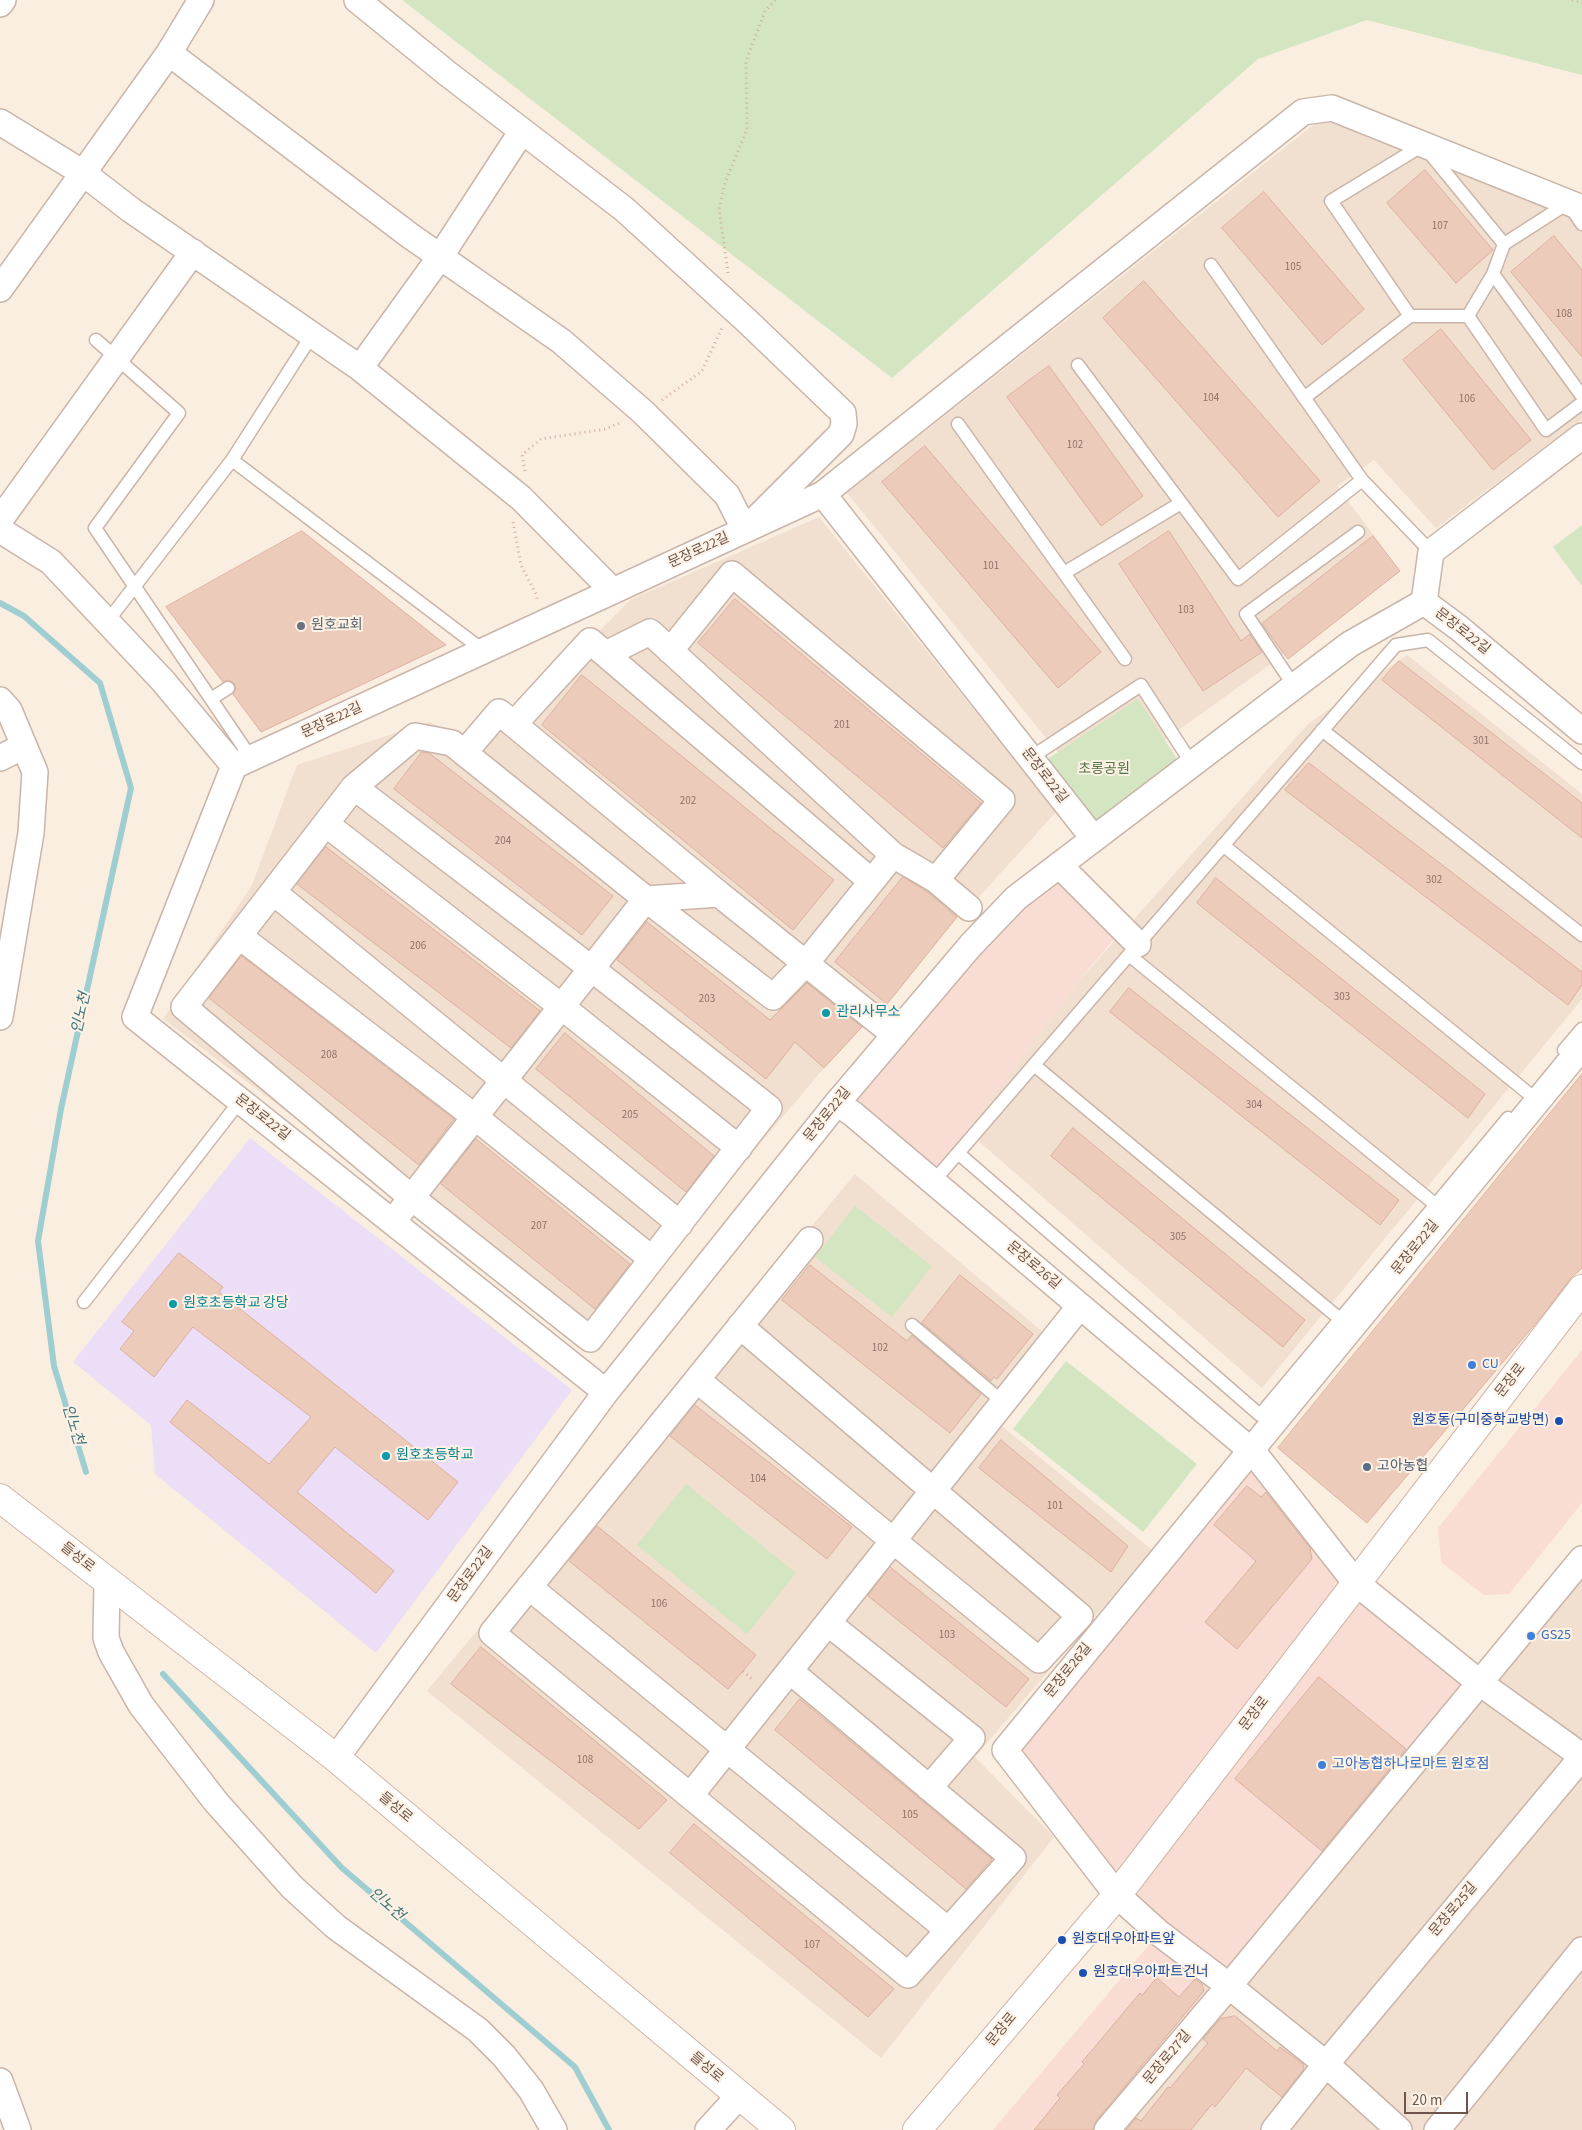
<!DOCTYPE html>
<html>
<head>
<meta charset="utf-8">
<style>
  body { margin:0 }
  #map { position:relative; width:1582px; height:2130px; overflow:hidden; background:#faeee1; font-family:"Source Sans 3",sans-serif }
  canvas { display:block }
  .scale { position:absolute; left:1404px; top:2092px; width:64px; height:22px; box-sizing:border-box; border:2px solid #6e544a; border-top:0; padding-left:6px; font-size:15px; line-height:18px; white-space:nowrap; color:#6e544a; -webkit-text-stroke:4px #fdf2e6; paint-order:stroke }
</style>
</head>
<body>
<div id="map">
<canvas width="1582" height="2130"></canvas>
<div class="scale">20 m</div>
</div>
<script>
const c = document.querySelector('canvas').getContext('2d');
c.lineJoin = 'round';
function fillPath(path, color) {
  c.fillStyle = color;
  c.fill(path, 'evenodd');
}
function trace(path, color, width, dash) {
  c.strokeStyle = color;
  c.lineWidth = width;
  c.lineCap = dash ? 'butt' : 'round';
  c.setLineDash(dash || []);
  c.stroke(path);
}
function drawText(font, color, halo, rows, align = 'center') {
  c.font = font + ' "Source Sans 3","Noto Sans KR",sans-serif';
  c.lineWidth = 4;
  c.setLineDash([]);
  c.textBaseline = 'middle';
  c.strokeStyle = halo;
  c.fillStyle = color;
  for (const [text, x, y, turn = 0] of rows) {
    c.save();
    c.translate(x, y);
    c.rotate((+turn || 0) * Math.PI / 180);
    c.textAlign = isNaN(turn) ? turn : align;
    if (halo) c.strokeText(text, 0, 0);
    c.fillText(text, 0, 0);
    c.restore();
  }
}
const residential = new Path2D(`
  M1321,119L1582,220V419L1436,528L1374,460L1337,486L1400,571L1091,793L847,493Z
  M819,517L1056,812L969,908L958,915L887,1004L864,1025L824,1068L752,1153L652,1259L590,1339L163,1019L252,885L297,765L429,722L486,746L630,600Z
  M1407,655L1582,794V999L1262,1388L967,1131L1077,983L1308,724Z
  M855,1174L1063,1349L1002,1426L1152,1550L975,1757L1054,1837L881,2058L427,1691Z
  M1582,1559V2130H1107Z`);
const commercial = new Path2D(`
  M1059,865L1122,929L1077,983L967,1131L933,1182L837,1103Z
  M1582,1350V1503L1509,1594L1484,1595L1441,1562L1438,1528Z
  M1251,1450L1355,1582L1480,1683L1107,2130H993L1159,1933L1005,1750Z`);
const education = new Path2D(`
  M250,1138L572,1390L376,1653L155,1474L151,1425L73,1362Z`);
const green = new Path2D(`
  M402,0H1582V75L1367,20L1258,59L892,378Z
  M1582,525V586L1553,547Z
  M1138,699L1179,762L1095,828L1046,760Z
  M855,1206L932,1266L892,1317L815,1257Z
  M1066,1361L1197,1464L1143,1532L1013,1429Z
  M686,1484L796,1573L747,1634L637,1545Z`);
const stream = new Path2D(`
  M0,603L24,616L100,683L131,788L61,1109L38,1241L54,1366L86,1472
  M163,1674L342,1868L575,2067L609,2130`);
const building = new Path2D(`
  M1425,170L1493,250L1456,283L1387,203Z
  M1264,192L1364,309L1322,345L1222,228Z
  M1554,236L1582,270V357L1511,272Z
  M1144,281L1320,481L1278,517L1103,318Z
  M1441,329L1531,440L1493,470L1403,360Z
  M1049,366L1143,496L1101,526L1007,397Z
  M925,446L1101,652L1058,688L882,482Z
  M302,531L446,645L261,732L233,694L236,688L234,683L228,680L223,682L166,607Z
  M1169,531L1241,641L1250,634L1262,652L1203,691L1119,564Z
  M1373,536L1400,571L1288,659L1262,624Z
  M735,599L981,803L943,848L698,643Z
  M1399,661L1582,803V838L1382,680Z
  M582,675L834,880L793,930L542,725Z
  M422,752L429,753L613,896L582,935L394,789Z
  M1309,763L1582,972V985L1568,1005L1285,790Z
  M326,847L540,1011L511,1048L297,884Z
  M903,877L928,892L957,917L887,1004L835,962Z
  M1216,878L1485,1094L1468,1118L1197,903Z
  M647,922L770,1020L807,983L862,1027L824,1068L795,1042L766,1079L617,960Z
  M242,956L454,1119L419,1165L209,998Z
  M1129,988L1399,1200L1380,1225L1110,1012Z
  M565,1033L714,1156L686,1192L536,1069Z
  M1582,1074V1268L1570,1279L1546,1311L1367,1523L1278,1448Z
  M1073,1128L1305,1320L1283,1347L1051,1156Z
  M476,1139L630,1264L595,1309L441,1184Z
  M179,1253L223,1287L219,1292L458,1482L428,1520L335,1447L297,1492L394,1571L376,1593L170,1422L187,1400L269,1464L311,1417L193,1327L154,1377L120,1349L134,1331L122,1322Z
  M810,1265L907,1341L912,1335L981,1394L950,1433L782,1300Z
  M960,1275L1033,1334L997,1379L994,1377L991,1381L922,1323Z
  M695,1405L852,1527L827,1559L670,1436Z
  M1001,1440L1128,1546L1111,1572L979,1468Z
  M1247,1486L1261,1497L1266,1492L1310,1548L1312,1559L1237,1649L1205,1622L1256,1561L1214,1525Z
  M597,1526L756,1655L728,1689L569,1561Z
  M890,1567L1029,1679L1006,1707L868,1596Z
  M481,1647L667,1800L639,1829L451,1684Z
  M1319,1677L1406,1749L1322,1851L1235,1779Z
  M800,1699L992,1859L966,1889L775,1730Z
  M694,1824L894,1989L868,2017L670,1853Z
  M1157,1978L1179,1997L1195,1979L1202,1984L1204,1991L1096,2121L1093,2130H1034L1060,2098L1057,2095L1084,2064L1082,2062L1140,1993L1142,1995Z
  M1235,2016L1277,2051L1280,2047L1303,2064L1304,2069L1282,2097L1246,2068L1215,2107L1212,2104L1191,2130H1126L1136,2118L1141,2121L1168,2087L1170,2088L1208,2043L1203,2039L1220,2019Z`);
const path = new Path2D(`
  M1572,0L1582,3
  M728,273L719,209L725,183L747,129L746,61L765,11L775,0
  M662,400L702,371L722,328
  M525,471L522,455L541,439L606,429L622,422
  M513,522L521,565L537,596V602
  M743,1671L754,1681`);
const lane = new Path2D(`
  M1582,224L1568,203L1504,244L1493,274L1582,396
  M1211,265L1362,480L1431,552
  M1410,316H1468L1546,430L1582,403
  M1468,316L1493,274
  M96,340L179,413L95,528L251,758
  M1078,365L1238,579L1362,480
  M1304,398L1410,316L1331,201L1423,145L1504,244
  M958,424L1125,659
  M232,460L312,335
  M1064,573L1181,503
  M107,622L232,460L484,651
  M1294,686L1246,614L1358,532
  M211,699L228,688
  M1322,730L1582,935
  M1030,758L1141,685L1192,764
  M1223,845L1528,1093
  M1129,955L1436,1205
  M1564,1050L1582,1029
  M1034,1065L1340,1319
  M958,1153L1260,1415L1508,1118
  M933,1182L1396,645L1428,640L1582,763
  M84,1302L240,1101
  M912,1325L1004,1403`);
const street = new Path2D(`
  M201,0L169,53L409,235L561,341L643,412L727,495L745,530L841,434L844,424L843,413L747,321L624,209L448,74L357,0
  M0,4L3,0
  M0,122L83,173L131,210L360,368L521,498L613,591
  M0,289L169,53
  M360,368L440,257L522,131
  M823,494L1303,112L1332,108L1582,208
  M0,520L193,252
  M0,530L51,562L163,681L234,766
  M1424,602L1431,552L1582,436
  M606,654L650,632L893,855L936,880L1002,800L732,574L670,651
  M0,700L9,710L35,772L31,833L0,1017
  M514,724L590,641L871,881
  M464,753L499,712L719,894
  M0,758L24,746
  M354,787L184,1007L412,1198L590,1339L769,1108L592,969L354,787L415,736L452,743L646,899L773,997L806,963L893,855
  M326,824L562,1007L739,1148
  M1059,865L1138,944
  M936,880L969,908
  M273,892L680,1224
  M239,936L475,1117L652,1259
  M837,1103L853,1114L1254,1453L1355,1582L1480,1683L1582,1756
  M401,1211L646,899L719,894L895,1035
  M697,1380L1039,1660L1080,1616L740,1326
  M606,1392L135,1017L234,766L823,494L1094,839
  M107,1582L106,1638L111,1652L141,1705L216,1802L292,1887L336,1927L478,2030L504,2056L531,2090L554,2130
  M529,1587L948,1930
  M828,1623L972,1738L929,1788
  M790,1671L1013,1858L908,1975L492,1633L810,1240
  M336,1758L606,1392L837,1103L971,945L1016,898L1350,644L1424,602L1459,628L1582,731
  M690,1796L1080,1306
  M0,2081L18,2130
  M708,2130L739,2096
  M1107,2130L1229,1986L1582,1559
  M1274,2130L1326,2064L1582,1757
  M1399,2130L1326,2064L1229,1986L1159,1933L1117,1895L1005,1750L1582,1047
  M1437,2130L1582,1950`);
const secondary = new Path2D(`
  M0,1498L336,1758L781,2130
  M917,2130L1117,1895L1582,1289`);
const markers = [
  [301,626,5,"#6b7280"],
  [826,1013,5,"#0f9aa8"],
  [173,1304,5,"#0f9aa8"],
  [1472,1365,5,"#3f7fe0"],
  [1559,1421,5,"#1a4fb4"],
  [386,1456,5,"#0f9aa8"],
  [1367,1467,5,"#5c6f8a"],
  [1531,1636,5,"#3f7fe0"],
  [1322,1765,5,"#3f7fe0"],
  [1062,1940,5,"#1a4fb4"],
  [1083,1973,5,"#1a4fb4"]
];
const numberNames = [
  ["107",1440,227],
  ["105",1293,268],
  ["108",1564,315],
  ["104",1211,399],
  ["106",1467,400],
  ["102",1075,446],
  ["101",991,567],
  ["103",1186,611],
  ["201",842,726],
  ["301",1481,742],
  ["202",688,802],
  ["204",503,842],
  ["302",1434,881],
  ["206",418,947],
  ["303",1342,998],
  ["203",707,1000],
  ["208",329,1056],
  ["304",1254,1106],
  ["205",630,1116],
  ["207",539,1227],
  ["305",1178,1238],
  ["102",880,1349],
  ["104",758,1480],
  ["101",1055,1507],
  ["106",659,1605],
  ["103",947,1636],
  ["108",585,1761],
  ["105",910,1816],
  ["107",812,1946]
];
const streetNames = [
  ["문장로22길",699,551,-25],
  ["문장로22길",1462,632,38],
  ["문장로22길",332,721,-25],
  ["문장로22길",1044,776,52],
  ["문장로22길",828,1115,-51],
  ["문장로22길",262,1118,38],
  ["문장로22길",1416,1248,-51],
  ["문장로26길",1033,1266,40],
  ["문장로",1511,1381,-52],
  ["들성로",77,1558,38],
  ["문장로22길",471,1575,-54],
  ["문장로26길",1069,1671,-51],
  ["문장로",1255,1714,-53],
  ["들성로",395,1808,40],
  ["문장로25길",1454,1910,-50],
  ["문장로",1002,2030,-50],
  ["문장로27길",1168,2058,-50],
  ["들성로",706,2068,40]
];
const worshipNames = [
  ["원호교회",311,626]
];
const parkNames = [
  ["초롱공원",1104,770]
];
const cultureNames = [
  ["관리사무소",836,1013],
  ["원호초등학교 강당",183,1304],
  ["원호초등학교",396,1456]
];
const shopNames = [
  ["CU",1482,1365],
  ["GS25",1541,1636],
  ["고아농협하나로마트 원호점",1332,1765]
];
const transitNames = [
  ["원호동(구미중학교방면)",1549,1421,"right"],
  ["원호대우아파트앞",1072,1940],
  ["원호대우아파트건너",1093,1973]
];
const serviceNames = [
  ["고아농협",1377,1467]
];
const waterNames = [
  ["인노천",82,1013,-78],
  ["인노천",72,1425,73],
  ["인노천",386,1905,41]
];
fillPath(residential, '#f1dfd0');
fillPath(commercial, '#f9ddd5');
fillPath(education, '#ebdef6');
fillPath(green, '#d3e6c1');
trace(stream, '#9fced2', 6);
fillPath(building, '#edcbbb');
trace(building, '#deb09d', 1);
trace(lane, '#c9b5a9', 15);
trace(street, '#c9b5a9', 28);
trace(secondary, '#ceb7a9', 30);
trace(path, '#d1ae9f', 3, [1, 4]);
trace(lane, '#fff', 12);
trace(street, '#fff', 25);
trace(secondary, '#fff', 28);
for (const [x, y, r, color] of markers) {
  const dot = new Path2D();
  dot.arc(x, y, r, 0, 2 * Math.PI);
  c.fillStyle = color;
  c.fill(dot);
  trace(dot, '#fdf2e6', 2);
}
drawText('11px', '#8e7266', null, numberNames);
drawText('14px', '#6e544a', '#fdf2e6', streetNames);
drawText('14px', '#5b616d', '#fdf2e6', worshipNames, 'left');
drawText('14px', '#557443', '#fdf2e6', parkNames);
drawText('14px', '#0d838f', '#fdf2e6', cultureNames, 'left');
drawText('14px', '#366cbe', '#fdf2e6', shopNames, 'left');
drawText('14px', '#164399', '#fdf2e6', transitNames, 'left');
drawText('14px', '#4e5e75', '#fdf2e6', serviceNames, 'left');
drawText('italic 15px', '#43757a', '#fdf2e6', waterNames);
</script>
</body>
</html>
